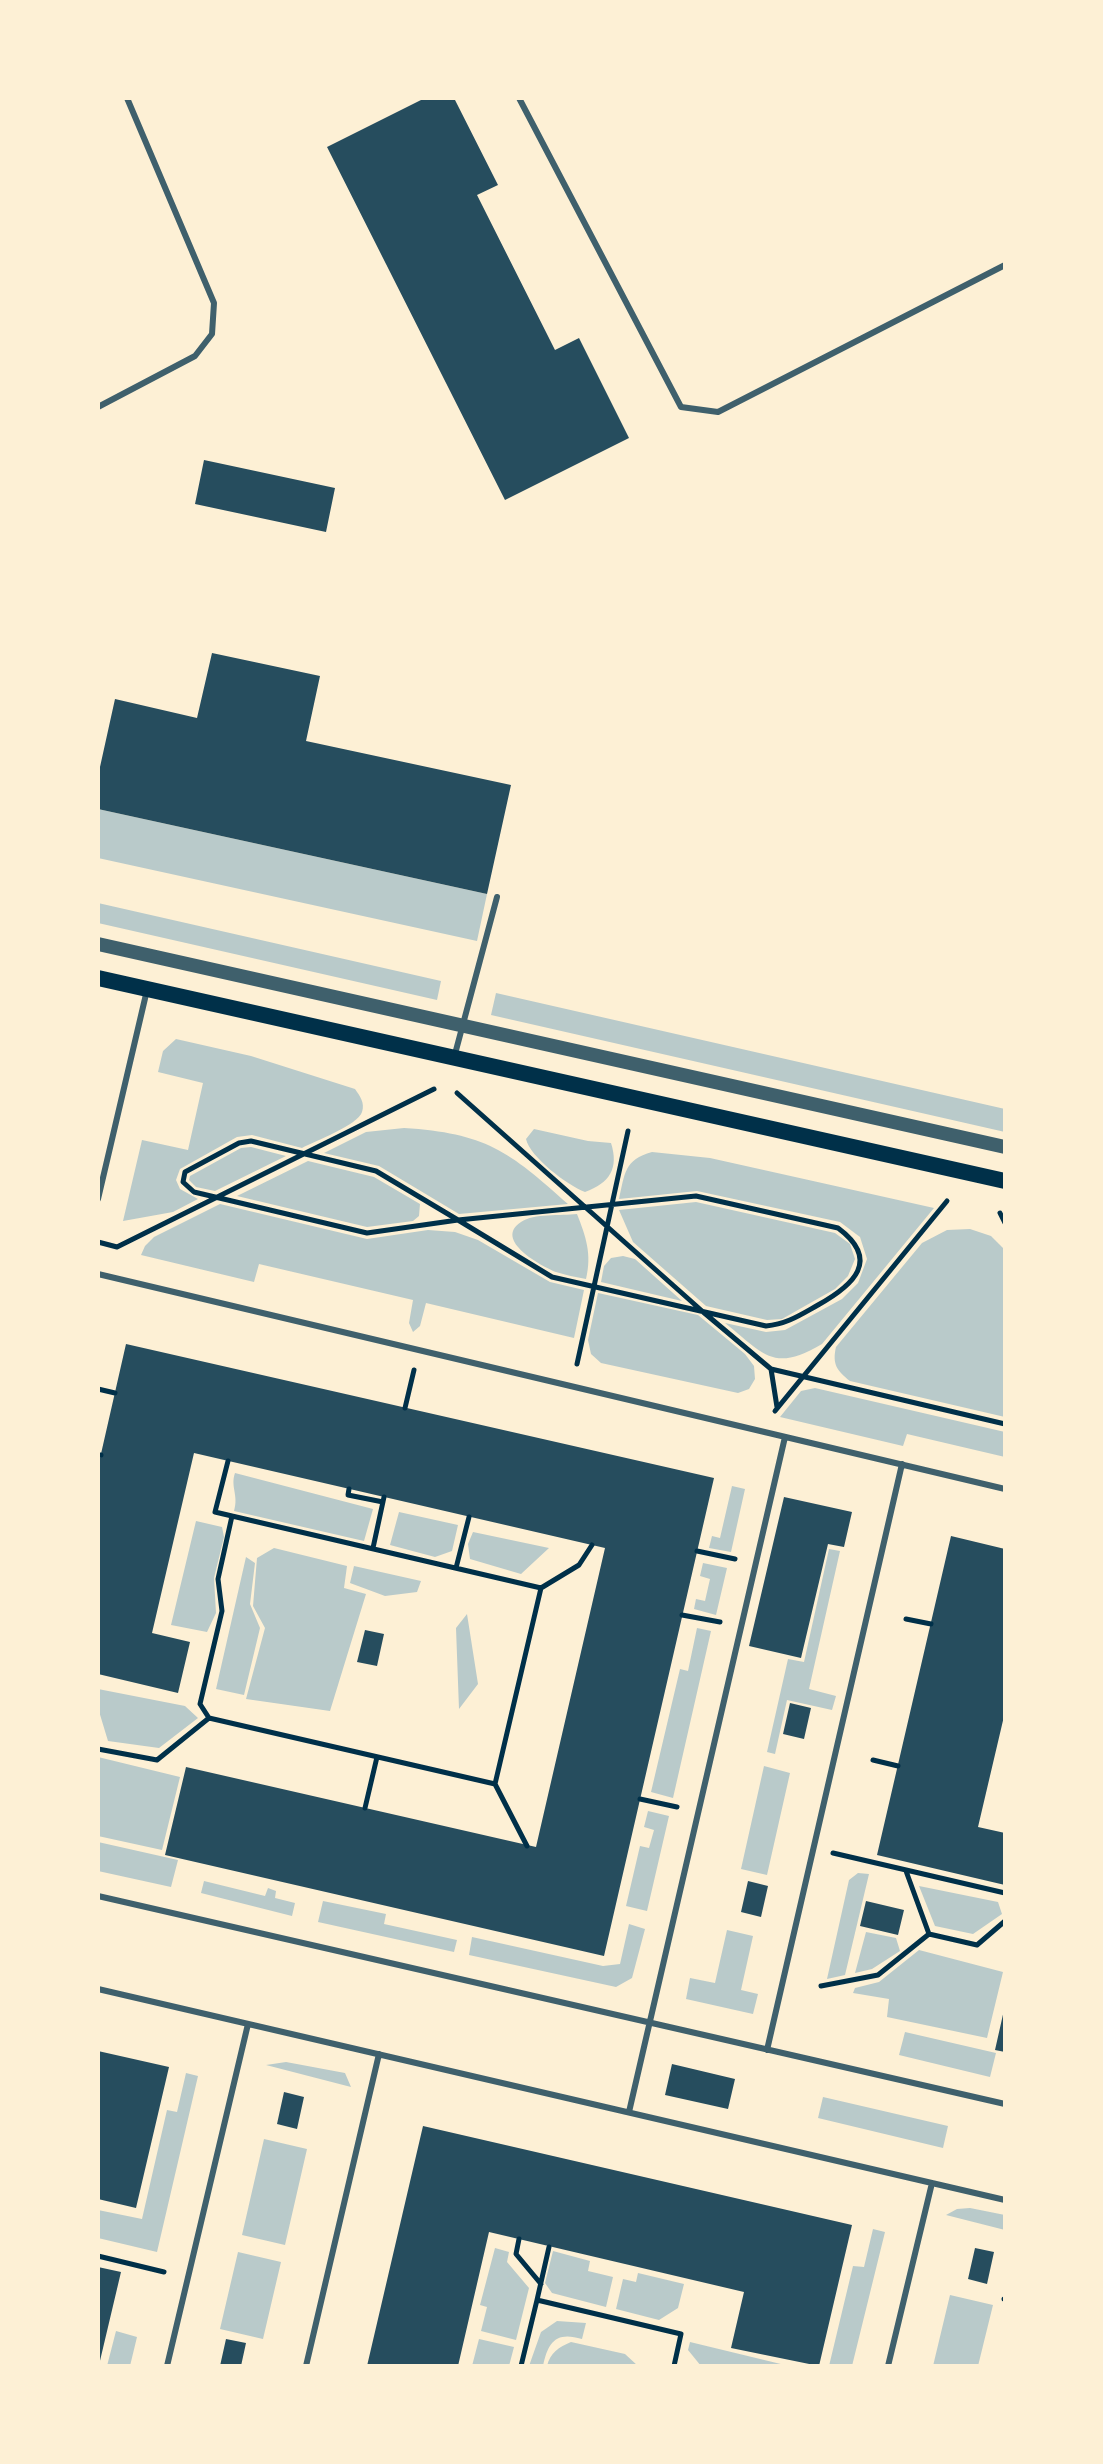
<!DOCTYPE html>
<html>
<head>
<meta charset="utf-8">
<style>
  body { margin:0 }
  #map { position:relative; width:1103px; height:2464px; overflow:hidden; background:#fdf0d5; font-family:"Sofia Sans Condensed",sans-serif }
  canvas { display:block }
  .frame { position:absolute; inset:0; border:100px solid #fdf0d5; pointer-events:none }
</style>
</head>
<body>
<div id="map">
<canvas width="1103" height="2464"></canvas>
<div class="frame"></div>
</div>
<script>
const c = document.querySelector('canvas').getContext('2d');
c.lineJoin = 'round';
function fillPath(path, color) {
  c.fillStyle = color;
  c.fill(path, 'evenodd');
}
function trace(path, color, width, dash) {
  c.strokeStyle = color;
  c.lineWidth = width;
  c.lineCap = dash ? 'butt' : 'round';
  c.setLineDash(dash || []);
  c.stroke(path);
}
const green = new Path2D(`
  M98,809L487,894L477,941L98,858Z
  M98,903L441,981L437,1000L98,923Z
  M496,993L1005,1109V1132L491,1015Z
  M176,1039L251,1056L355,1089C360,1096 365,1103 362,1112C358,1125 315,1141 302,1148L252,1135L237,1137L180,1169L176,1180L180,1189L198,1199L173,1212L123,1221L142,1140L188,1150L203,1083L158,1072L163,1051Z
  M404,1128C485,1133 509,1151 568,1204L459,1214L379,1166L324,1153L366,1132Z
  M534,1129L588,1141L611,1143C619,1168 610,1183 585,1192C567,1185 530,1157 526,1139Z
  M251,1147L286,1156L215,1191L196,1187L189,1180L190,1176L241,1148Z
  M652,1152L710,1158L934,1208L822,1344C773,1373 764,1354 725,1323L766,1332L785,1330L842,1299L858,1283L867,1259L860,1237L840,1222L697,1191L619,1199C625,1173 624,1160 652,1152Z
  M308,1161L374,1177L420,1204L419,1216L413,1221L367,1227L237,1196Z
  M696,1202L835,1233L850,1244L855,1259L848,1276L835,1289L782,1319L767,1320L706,1306L633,1242L619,1210Z
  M220,1204L367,1239L428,1230L455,1232L478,1240L550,1282L584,1290L574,1338L426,1303L420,1326L413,1332L409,1323L413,1300L259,1264L254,1282L141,1255L145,1246L154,1237Z
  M577,1214C586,1237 592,1254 586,1279C576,1277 565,1275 556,1272C541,1266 493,1240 521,1222C534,1213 561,1216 577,1214Z
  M970,1229L991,1236L1005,1250V1417L850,1381C837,1371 832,1364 836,1347L922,1243L947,1230Z
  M623,1256L635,1259L682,1301L601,1282L604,1266L611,1258Z
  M598,1293L698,1315L745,1354L754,1366L755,1379L749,1389L738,1393L601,1363L591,1354L588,1340Z
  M815,1388L1005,1432V1457L907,1434L903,1446L780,1417L801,1391Z
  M235,1473L373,1509L364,1541L234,1511C239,1495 230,1487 235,1473Z
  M732,1486L745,1489L731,1552L709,1548L712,1536L720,1538Z
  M399,1512L458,1525L452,1551L435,1557L390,1545Z
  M196,1521L222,1527L224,1537L214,1578L216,1613L207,1632L171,1625Z
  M473,1532L549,1548L521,1574L470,1559L468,1544Z
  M274,1548L347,1566L344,1588L366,1594L330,1711L246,1699L265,1628L253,1606L257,1558Z
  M829,1549L840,1551L809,1689L836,1696L832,1710L787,1700L775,1754L767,1752L788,1659L804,1662Z
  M246,1557L255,1563L250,1604L260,1628L244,1695L216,1689Z
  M703,1563L727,1568L716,1615L694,1609L696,1599L705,1601L710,1579L700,1576Z
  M354,1566L421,1581L417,1592L385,1596L350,1583Z
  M467,1614L478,1684L459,1709L456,1628Z
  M697,1628L711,1631L673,1798L651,1792L680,1669L688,1671Z
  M98,1689L185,1706L198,1718L159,1748L108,1741L98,1708Z
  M98,1757L180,1777L162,1850L98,1836Z
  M764,1766L790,1773L767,1875L741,1869Z
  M648,1811L669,1816L647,1911L626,1906L640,1846L649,1848L654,1830L644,1827Z
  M98,1842L178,1860L171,1887L98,1871Z
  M858,1873L869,1874L845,1975L827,1979L849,1880Z
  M204,1881L265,1896L268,1888L276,1891L275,1898L295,1903L292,1916L201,1893Z
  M919,1886L998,1902L1002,1914L973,1934L935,1926Z
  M323,1901L386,1914L384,1924L457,1940L454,1952L318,1922Z
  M629,1924L645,1929L632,1978L616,1987L469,1955L472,1937L603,1966L620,1964Z
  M727,1930L753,1936L741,1990L758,1994L753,2014L686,1999L690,1978L715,1983Z
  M866,1932L896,1938L900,1951L872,1969L855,1973Z
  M919,1950L1003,1972L987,2038L887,2017L889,1999L853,1993L855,1988L879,1982Z
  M905,2032L996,2053L990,2077L899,2055Z
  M286,2062L345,2073L351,2087L266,2065Z
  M186,2073L198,2076L157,2252L98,2238V2210L142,2219L167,2110L177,2112Z
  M823,2097L948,2126L943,2148L818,2118Z
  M264,2139L307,2149L285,2245L242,2235Z
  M970,2208L1005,2215V2230L946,2215L957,2209Z
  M873,2229L885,2232L852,2366H829L853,2266L864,2267Z
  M495,2248L509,2252L507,2262L529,2288L516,2340L481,2331L487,2307L480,2305Z
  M553,2251L590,2261L588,2271L613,2277L606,2307L552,2293L545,2283Z
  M238,2252L281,2262L263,2339L220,2329Z
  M638,2273L684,2284L678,2308L659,2320L616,2309L623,2279L636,2282Z
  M950,2295L993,2305L978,2366H933Z
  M557,2321L586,2323L582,2339C556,2331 548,2342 543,2366H529L541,2332Z
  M116,2331L137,2337L130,2366H107Z
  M479,2339L514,2347L509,2366H472Z
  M571,2342L625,2354L638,2366H547C550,2353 559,2347 571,2342Z
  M690,2342L789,2366H701L688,2350Z`);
const building = new Path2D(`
  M425,98H454L498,185L477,195L555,350L579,338L629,438L505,500L327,147Z
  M204,460L335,488L326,532L195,504Z
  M212,653L320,676L306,741L511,785L487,894L98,809V776L115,699L197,718Z
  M126,1344L714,1478L604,1956L165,1855L186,1767L536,1847L605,1548L194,1453L152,1633L190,1642L178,1693L98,1674V1467Z
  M784,1497L852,1512L844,1547L828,1544L801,1658L749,1646Z
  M951,1536L1005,1549V1712L978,1827L1005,1833V1885L877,1855Z
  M365,1630L384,1634L377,1666L357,1662Z
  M790,1703L811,1708L804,1739L783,1734Z
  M748,1881L768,1886L761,1917L741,1912Z
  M866,1901L904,1910L898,1935L860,1926Z
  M1004,2010H1005V2052L995,2050Z
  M98,2051L169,2067L136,2208L98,2199Z
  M672,2064L735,2079L728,2109L665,2095Z
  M284,2092L304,2097L297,2129L277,2124Z
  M423,2126L852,2225L819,2366L731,2348L744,2292L489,2232L458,2366H367Z
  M975,2248L994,2252L987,2284L968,2279Z
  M98,2267L121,2272L99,2365H98Z
  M226,2339L246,2343L241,2366H220Z`);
const path = new Path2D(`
  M457,1093L702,1311L771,1369L1005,1424
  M1000,1213L1005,1223
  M458,1220L376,1171L251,1141L239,1143L185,1172L183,1182L194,1192L367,1233L458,1220L696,1196L838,1228C881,1260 854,1285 818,1305C800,1315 787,1324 766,1326L552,1277L458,1220
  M98,1242L117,1247L434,1089
  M577,1364L628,1131
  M771,1369L777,1407
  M98,1389L115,1393
  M405,1408L414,1370
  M775,1411L947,1201
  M98,1455H101
  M228,1461L215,1512L232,1516
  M349,1489L348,1495L383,1502
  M232,1516L541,1588L495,1784L209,1718L200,1704L222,1611L218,1579Z
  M373,1548L384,1497
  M697,1551L735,1559
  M456,1568L469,1517
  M541,1588L579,1565L592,1545
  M682,1615L720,1622
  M906,1619L931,1624
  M98,1749L157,1760L209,1718
  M873,1760L898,1766
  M495,1784L527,1846
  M640,1799L677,1807
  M365,1808L377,1757
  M833,1853L1005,1893
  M906,1871L929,1934
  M821,1986L878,1975L929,1934L977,1945L1005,1921
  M519,2239L516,2254L541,2284
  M98,2256L164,2272
  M1004,2299H1005
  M537,2300L549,2247
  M521,2366L537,2300L681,2334L674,2366`);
const service = new Path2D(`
  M519,98L681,407L718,412L1005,265
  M98,407L195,356L212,334L214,303L127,98
  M455,1054L497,897
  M98,1199L147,990
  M98,1274L1005,1489
  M98,1896L1005,2104
  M98,1989L1005,2200
  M767,2050L902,1464
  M629,2112L785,1437
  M167,2366L248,2024
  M306,2366L379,2054
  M888,2366L932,2183`);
const tertiary = new Path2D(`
  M98,944L1005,1147`);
const secondary = new Path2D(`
  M98,978L1005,1181`);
fillPath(green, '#b9caca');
fillPath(building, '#264d5e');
trace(path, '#003049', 5);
trace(service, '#3f606c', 6);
trace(tertiary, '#3f606c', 14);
trace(secondary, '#003049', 16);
</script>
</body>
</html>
